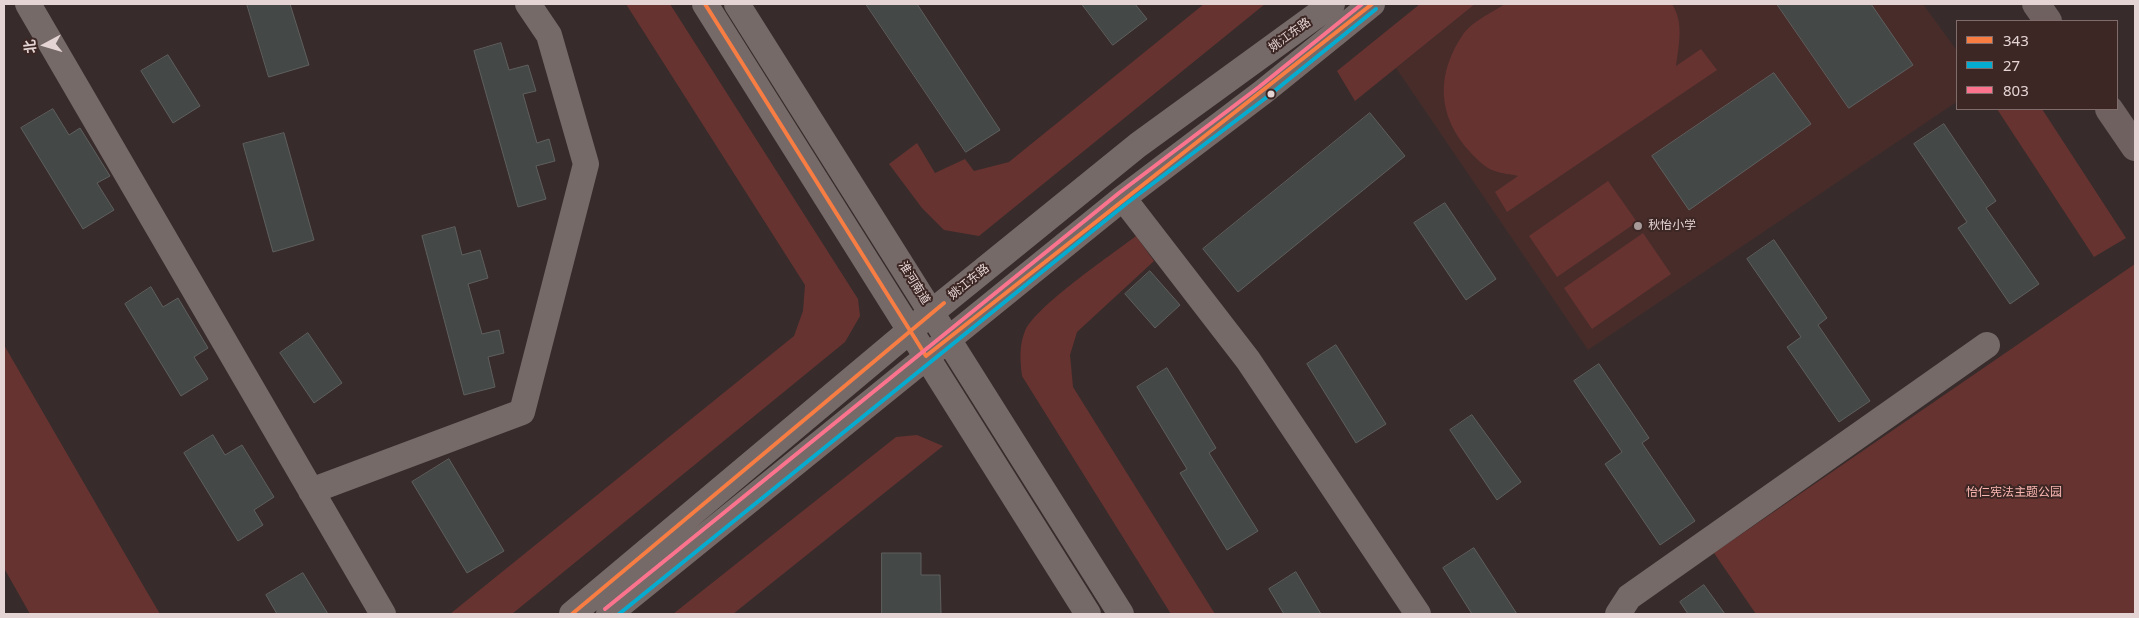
<!DOCTYPE html>
<html>
<head>
<meta charset="utf-8">
<style>
  body { margin:0 }
  #map { position:relative; width:2139px; height:618px; overflow:hidden; background:#372c2b; font-family:"Noto Sans","Noto Sans SC",sans-serif }
  canvas { display:block }
  .frame { position:absolute; inset:0; border:5px solid #e4d5d4; pointer-events:none }
  .legend { position:absolute; left:1956px; top:20px; width:162px; height:90px; box-sizing:border-box; background:#3d2725; border:1px solid #806d6b; margin:0; padding:6px 9px; list-style:none; font-size:15px; color:#e4d5d4 }
  .legend li { display:flex; align-items:center; gap:10px; height:25px }
  .legend b { width:25px; border:1px solid #806d6b }
  .north { position:absolute; left:20px; top:20px; width:50px; height:50px; -webkit-text-stroke:4px #3d2725; paint-order:stroke; rotate:264deg; font-size:14px; font-weight:700; line-height:20px; text-align:center; color:#e4d5d4 }
  .north::after { content:''; display:block; margin:auto; width:18px; height:22px; background:#e4d5d4; clip-path:polygon(50% 0,100% 100%,50% 72%,0 100%) }
</style>
</head>
<body>
<div id="map">
<canvas width="2139" height="618"></canvas>
<div class="frame"></div>
<ul class="legend">
<li><b style="height:6px;background:#f77d43"></b>343</li>
<li><b style="height:6px;background:#06acd0"></b>27</li>
<li><b style="height:6px;background:#fc738d"></b>803</li>
</ul>
<div class="north">北</div>
</div>
<script>
const c = document.querySelector('canvas').getContext('2d');
c.lineJoin = 'round';
function fillPath(path, color) {
  c.fillStyle = color;
  c.fill(path, 'evenodd');
}
function trace(path, color, width, dash) {
  c.strokeStyle = color;
  c.lineWidth = width;
  c.lineCap = dash ? 'butt' : 'round';
  c.setLineDash(dash || []);
  c.stroke(path);
}
function drawText(font, color, halo, rows, align = 'center') {
  c.font = font + ' "Noto Sans","Noto Sans SC",sans-serif';
  c.lineWidth = 4;
  c.setLineDash([]);
  c.textBaseline = 'middle';
  c.strokeStyle = halo;
  c.fillStyle = color;
  for (const [text, x, y, turn = 0] of rows) {
    c.save();
    c.translate(x, y);
    c.rotate((+turn || 0) * Math.PI / 180);
    c.textAlign = isNaN(turn) ? turn : align;
    if (halo) c.strokeText(text, 0, 0);
    c.fillText(text, 0, 0);
    c.restore();
  }
}
const built = new Path2D(`
  M1475,4H1923L1958,52V101L1588,350L1396,68Z`);
const green = new Path2D(`
  M626,4H670L858,299L860,316L845,342L512,614H450L794,336L803,311L805,285Z
  M1204,4H1265L979,236L944,230L922,208L889,164L917,143L935,173L965,159L974,171L1009,162Z
  M1420,4H1475L1355,101L1337,71Z
  M1505,4H1672C1684,23 1679,44 1676,66L1701,49L1717,70L1507,212L1495,192L1518,176C1511,174 1502,174 1495,171C1485,168 1478,160 1471,153C1436,116 1436,73 1464,33C1473,21 1493,12 1505,4Z
  M1997,109H2042L2126,238L2094,257Z
  M1608,181L1637,222L1557,277L1529,236Z
  M1643,233L1671,274L1592,329L1564,288Z
  M1136,236L1154,261L1077,332L1070,355L1073,387L1215,614H1171L1022,376C1020,360 1019,346 1025,331C1037,305 1110,256 1136,236Z
  M2135,264V614H1756L1714,553Z
  M4,345L147,592L160,614H30L4,568Z
  M917,435L943,446L733,614H673L896,437Z`);
const building = new Path2D(`
  M247,4H290L309,65L269,77Z
  M866,4H917L1000,130L966,152Z
  M1082,4H1135L1147,19L1113,45Z
  M1777,4H1871L1913,65L1849,108Z
  M501,43L509,70L528,65L536,91L523,94L537,143L549,139L555,161L536,166L546,199L518,207L474,51Z
  M168,55L200,106L173,123L141,71Z
  M1774,73L1811,124L1689,210L1652,156Z
  M53,109L69,135L80,128L110,176L97,183L114,210L83,229L21,128Z
  M1370,113L1405,156L1238,292L1203,249Z
  M1944,124L1996,201L1986,208L2039,284L2010,304L1958,228L1967,222L1914,144Z
  M284,133L314,240L273,252L243,144Z
  M1445,203L1496,279L1466,300L1414,223Z
  M455,227L462,255L480,250L488,278L468,284L482,334L499,330L504,353L488,357L495,387L464,395L422,236Z
  M1774,240L1827,318L1818,325L1870,401L1839,422L1787,347L1801,337L1747,259Z
  M1150,271L1180,305L1155,328L1125,294Z
  M151,287L163,307L178,298L208,348L194,357L208,379L181,396L125,304Z
  M308,333L342,383L314,403L280,353Z
  M1336,345L1386,424L1356,443L1307,364Z
  M1599,364L1649,438L1642,443L1695,521L1660,545L1605,464L1622,452L1574,381Z
  M1167,368L1216,448L1209,453L1258,531L1227,550L1180,473L1187,469L1137,387Z
  M1472,415L1521,482L1497,500L1450,430Z
  M213,435L225,455L242,445L274,497L254,510L263,525L238,541L184,453Z
  M449,459L504,551L467,573L412,482Z
  M1474,548L1517,614H1472L1443,568Z
  M882,553H921V575H940L941,614H882Z
  M1296,572L1321,614H1284L1269,589Z
  M303,573L328,614H277L266,595Z
  M1704,585L1725,614H1688L1680,602Z`);
const minor = new Path2D(`
  M28,4L383,614
  M705,4L1088,614
  M737,4L1121,614
  M1123,198L1248,360L1418,614
  M311,491L522,412L586,164L549,35L528,4
  M572,614L932,312L1138,145L1332,4
  M609,614L1123,198L1263,92L1372,4
  M1618,614L1629,597L1987,345`);
const major = new Path2D(`
  M2036,4L2048,21
  M2109,109L2135,147`);
const bus1 = new Path2D(`
  M705,4L926,356L1372,4
  M572,614L944,303`);
const bus2 = new Path2D(`
  M619,614L1127,203L1267,97L1376,9`);
const bus3 = new Path2D(`
  M605,609L1119,193L1259,87L1362,4`);
const markers = [
  [1271,94,4.5,"#e4d5d4"],
  [1638,226,5,"#a79a99"]
];
const streetNames = [
  ["姚江东路",1290,35,-36],
  ["姚江东路",969,282,-39],
  ["淮河南道",914,283,58]
];
const poiNames = [
  ["秋怡小学",1648,226]
];
const parkNames = [
  ["怡仁宪法主题公园",2014,493]
];
fillPath(built, '#472c2a');
fillPath(green, '#673330');
fillPath(building, '#444948');
trace(building, '#5e5f5e', 1);
trace(minor, '#766a69', 26);
trace(major, '#6e6160', 28);
trace(bus1, '#f77d43', 4);
trace(bus2, '#06acd0', 4);
trace(bus3, '#fc738d', 4);
for (const [x, y, r, color] of markers) {
  const dot = new Path2D();
  dot.arc(x, y, r, 0, 2 * Math.PI);
  c.fillStyle = color;
  c.fill(dot);
  trace(dot, '#3d2725', 2);
}
drawText('12px', '#e4d5d4', '#3d2725', streetNames);
drawText('12px', '#e4d5d4', '#3d2725', poiNames, 'left');
drawText('12px', '#f9b6b0', '#3d2725', parkNames);
</script>
</body>
</html>
